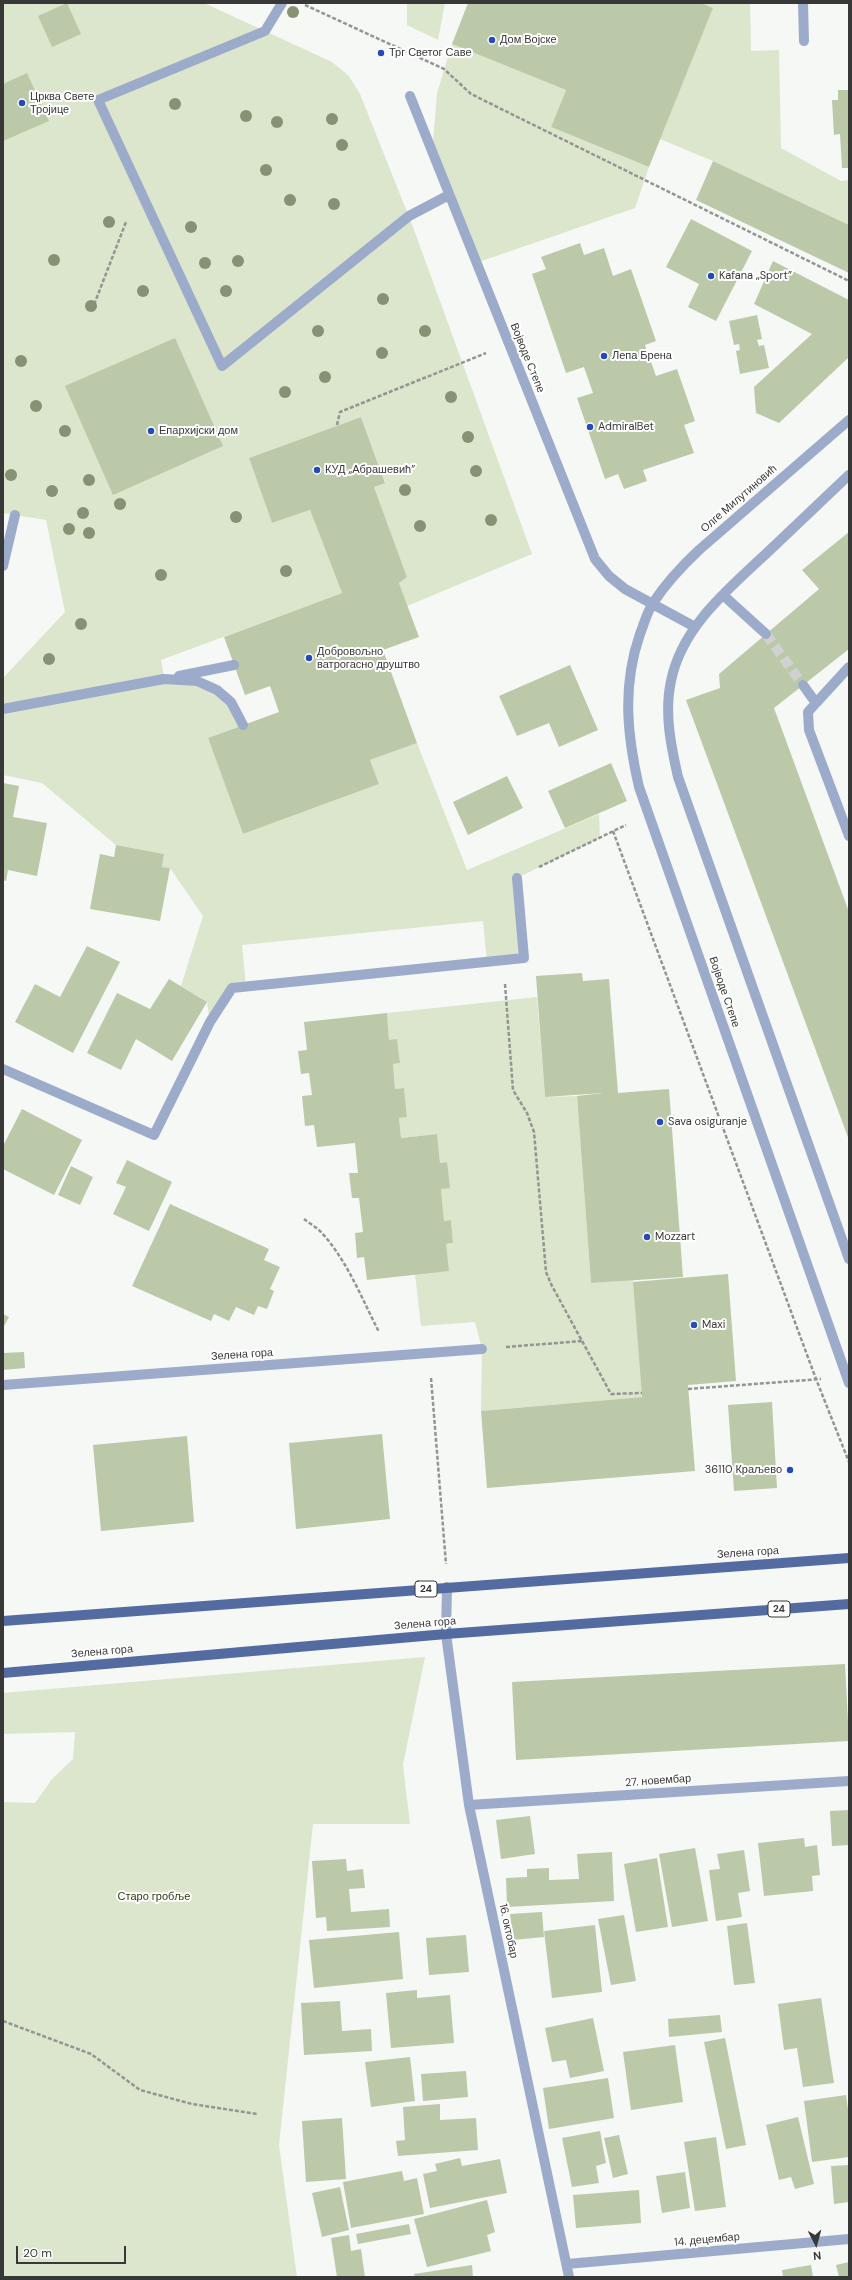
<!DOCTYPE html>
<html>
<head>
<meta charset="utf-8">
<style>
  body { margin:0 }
  #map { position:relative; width:852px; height:2280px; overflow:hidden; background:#f6f8f5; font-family:"DM Sans",sans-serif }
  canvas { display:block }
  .frame { position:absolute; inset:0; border:4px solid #373837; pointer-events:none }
  .north { position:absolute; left:796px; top:2224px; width:40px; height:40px; -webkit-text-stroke:3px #fff; paint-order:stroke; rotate:174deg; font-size:11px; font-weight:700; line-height:16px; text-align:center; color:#373837 }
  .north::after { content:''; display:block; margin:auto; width:14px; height:18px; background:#373837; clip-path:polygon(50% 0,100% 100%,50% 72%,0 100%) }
  .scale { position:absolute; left:16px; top:2246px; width:110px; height:18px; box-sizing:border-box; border:2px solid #373837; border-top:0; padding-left:5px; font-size:12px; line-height:14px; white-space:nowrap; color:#373837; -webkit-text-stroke:3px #fff; paint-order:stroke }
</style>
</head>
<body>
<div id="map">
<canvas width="852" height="2280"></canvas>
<div class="frame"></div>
<div class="north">N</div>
<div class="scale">20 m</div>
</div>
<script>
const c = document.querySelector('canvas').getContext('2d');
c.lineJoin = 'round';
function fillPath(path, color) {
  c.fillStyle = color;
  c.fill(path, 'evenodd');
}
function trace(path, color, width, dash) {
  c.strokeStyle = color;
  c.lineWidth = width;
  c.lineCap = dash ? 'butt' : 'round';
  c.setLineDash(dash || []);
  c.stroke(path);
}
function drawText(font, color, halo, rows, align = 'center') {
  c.font = font + ' "DM Sans",sans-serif';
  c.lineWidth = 4;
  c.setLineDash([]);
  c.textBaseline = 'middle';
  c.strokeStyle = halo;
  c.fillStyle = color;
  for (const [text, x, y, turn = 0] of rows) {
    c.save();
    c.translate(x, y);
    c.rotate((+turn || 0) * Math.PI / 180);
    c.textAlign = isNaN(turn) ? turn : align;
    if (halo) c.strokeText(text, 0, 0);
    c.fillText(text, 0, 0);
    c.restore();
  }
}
const green = new Path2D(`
  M3,3H204L332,62L348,75L360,94L413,227L532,554L407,606L399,583L407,577L374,487L385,482L361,417L249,458L272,523L310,510L342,593L161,660L164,679L217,690L243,725L208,738L243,834L379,784L370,760L417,743L467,870L599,814L600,838L517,878L524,958L487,962L483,921L242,945L246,987L232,989L210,1022L207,1002L181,986L203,916L170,868L162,867L164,854L116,845L42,783L3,775V678L65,612L46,520L3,513Z
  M407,3H445L438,40L407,25Z
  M701,3H750L751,51L779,50L781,148L841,181L849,180V225L713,161L660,139L713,8Z
  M452,44L566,90L551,127L649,167L635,208L476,263L432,153L437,93Z
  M537,997L545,1097L577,1096L591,1283L633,1280L642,1397L481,1411L482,1349L475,1322L421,1326L415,1274L446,1244L453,1243L451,1220L444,1221L441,1189L447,1162L440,1163L437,1134L401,1138L399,1118L407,1116L404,1088L395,1089L393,1064L400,1063L397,1040H389L387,1013Z
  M425,1657L403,1765L410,1824H313L279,2145L297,2277H3V1802L35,1803L52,1779L73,1759L75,1732L3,1734V1693Z`);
const building = new Path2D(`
  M67,3L81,34L52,47L38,16Z
  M468,3H701L713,8L649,167L551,127L566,90L452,44Z
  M27,73L49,121L3,141V84Z
  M838,90H849V168H842L840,134L834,135L832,100H838Z
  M713,161L849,225V273L696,200Z
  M691,219L752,251L716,321L688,307L699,284L666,267Z
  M580,243L584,255L604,248L613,276L631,269L656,341L645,345L656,376L677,369L695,421L684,425L694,453L643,470L647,481L624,489L618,474L605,479L577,398L593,393L584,367L566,373L532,274L546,269L541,257Z
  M773,261L849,300V357L779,423L756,413L754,387L812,334L754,304Z
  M757,315L762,339L757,340L759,346L764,345L769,368L740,374L736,351L740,350L739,344L734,345L729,321Z
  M175,338L223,446L113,495L65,386Z
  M361,417L385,483L374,487L407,577L399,583L419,637L383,650L417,743L370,760L379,784L243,834L208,738L279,712L270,686L245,695L224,637L342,593L310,510L272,523L249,458Z
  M849,532V649L774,708L849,912V1140L686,700L720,688L719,674L819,589L802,570Z
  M570,665L598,730L559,747L549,723L517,736L499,696Z
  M611,763L627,801L565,828L548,791Z
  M507,776L523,808L468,835L453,802Z
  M3,783L19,786L13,817L47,823L37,876L8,870L6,881L3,880Z
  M116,845L164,854L162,867L170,868L160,921L90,909L100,854L114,857Z
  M87,946L120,962L73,1053L15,1022L35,984L60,997Z
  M582,973L583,981L609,979L618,1093L669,1089L683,1277L591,1283L577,1096L603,1093L545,1097L536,976Z
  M169,979L207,1002L172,1061L136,1039L121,1070L87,1053L117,993L150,1009Z
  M387,1013L389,1040L397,1039L400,1063L393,1064L395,1089L404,1088L407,1117L399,1118L401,1138L437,1134L440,1163L447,1162L450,1188L441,1189L444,1221L451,1220L453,1243L446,1244L449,1271L367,1280L364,1257L357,1258L355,1233L363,1232L359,1198H352L349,1173H358L355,1143L317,1147L314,1125L305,1126L302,1096L312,1095L309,1073L301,1074L298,1051L307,1050L304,1022Z
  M22,1109L82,1140L54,1195L3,1169V1146Z
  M127,1160L172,1182L149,1231L113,1214L126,1187L116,1183Z
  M71,1166L93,1177L80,1205L58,1195Z
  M170,1204L269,1249L264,1260L280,1267L270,1289L274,1291L267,1309L258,1306L254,1315L236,1307L229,1321L214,1314L211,1321L132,1286Z
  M728,1274L736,1381L688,1385L695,1471L487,1488L481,1411L642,1397L633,1282Z
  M3,1314L9,1317L3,1328Z
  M24,1352L25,1368L3,1370V1353Z
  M772,1402L777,1488L734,1491L728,1405Z
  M382,1434L390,1519L296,1529L289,1443Z
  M187,1436L194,1522L101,1531L93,1445Z
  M845,1664L849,1741L516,1760L512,1682Z
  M849,1810V1845L832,1846L830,1811Z
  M530,1816L535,1854L501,1859L496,1820Z
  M804,1838L805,1847L817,1845L820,1875L812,1876L813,1891L764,1896L758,1843Z
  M695,1848L708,1921L672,1927L659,1854Z
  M744,1850L750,1891L738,1893L742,1917L716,1921L709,1870L720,1869L717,1854Z
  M612,1852L614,1901L507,1907L506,1878L527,1877V1869L549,1868V1880L579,1879L577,1854Z
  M657,1858L668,1927L636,1932L624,1864Z
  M346,1859L347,1871L363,1869L365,1888L349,1889L351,1912L389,1909L390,1927L327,1931L326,1917L316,1918L312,1861Z
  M542,1912L544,1937L513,1940L510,1914Z
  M624,1915L636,1981L611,1985L598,1919Z
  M747,1923L755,1983L734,1985L727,1926Z
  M595,1925L602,1992L552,1998L544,1931Z
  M399,1932L403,1979L314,1988L309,1940Z
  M466,1935L469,1972L429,1975L426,1938Z
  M417,1990V1998L450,1995L454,2043L391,2048L386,1993Z
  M821,1998L834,2083L803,2087L797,2048L784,2050L778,2004Z
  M340,2001L342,2031L371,2029L372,2051L304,2055L301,2003Z
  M720,2015L722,2032L669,2037L668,2019Z
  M593,2018L604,2071L570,2078L566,2060L552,2062L545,2028Z
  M725,2038L746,2145L726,2149L704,2042Z
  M675,2045L683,2102L631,2110L623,2052Z
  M410,2057L415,2101L371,2107L365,2062Z
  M466,2071L468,2097L423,2101L421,2074Z
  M608,2078L614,2118L549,2129L543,2088Z
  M846,2095L849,2117V2157L812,2162L804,2101Z
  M440,2104V2120L476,2118L478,2150L398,2156L396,2141L405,2140L403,2107Z
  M798,2117L814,2184L795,2189L791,2177L779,2180L766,2125Z
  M342,2118L346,2179L306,2182L302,2121Z
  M600,2131L606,2163L596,2166L599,2183L572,2187L562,2138Z
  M619,2135L628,2174L613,2178L604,2138Z
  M716,2137L726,2207L695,2211L684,2142Z
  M460,2158L462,2166L500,2159L507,2193L430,2208L423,2174L437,2171L435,2164Z
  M849,2165V2202L834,2204L831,2166Z
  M402,2171L404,2181L417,2178L424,2214L351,2228L343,2182Z
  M685,2172L690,2208L662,2213L656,2176Z
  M340,2187L349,2230L322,2237L312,2193Z
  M639,2190L641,2223L576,2228L573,2195Z
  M487,2200L495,2232L487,2235L491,2251L427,2267L414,2219Z
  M409,2224L411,2234L358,2244L356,2234Z
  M349,2235L351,2251L361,2249L365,2277H337L331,2238Z
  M849,2262V2277H839L836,2265Z
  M472,2265L473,2277H415L414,2274Z
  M811,2265L813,2277H783L782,2270Z`);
const minorTunnel = new Path2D(`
  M766,634L803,685`);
const path = new Path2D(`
  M305,5L444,69L471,94L849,281
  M92,310L126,222
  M337,425L340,412L486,353
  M613,831L816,1379L849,1462
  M539,867L626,825
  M505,984L513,1090L527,1113L534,1132L546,1272L552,1286L611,1394L642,1393
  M304,1219C309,1223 316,1227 321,1232C347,1260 362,1299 379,1332
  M506,1347L582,1341
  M431,1378L446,1564
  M688,1389L821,1379
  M3,2021L91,2054L140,2090L192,2104L257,2114`);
const minor = new Path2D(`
  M282,3L265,31L98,100L222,366L409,216L449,195
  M803,3L804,41
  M410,96L595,559L609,576L625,589L695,627
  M849,420L699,550C682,566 666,583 653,603C647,612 644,624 640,634C622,686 627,735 639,787L849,1383
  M849,475C823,500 796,525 770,550C731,587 682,625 671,681C664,713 671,746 678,777L849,1259
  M3,566L15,515
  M723,595L766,634
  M179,676L234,665
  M803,685L816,703L849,667
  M816,703L808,712L809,730L849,836
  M3,709L164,679L197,681L217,690L231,702L243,725
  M3,1069L154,1135L210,1022L232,988L524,958L517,878
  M3,1385L482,1349
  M447,1587L446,1634L469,1805L569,2277
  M469,1805L849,1781
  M567,2264L849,2239`);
const major = new Path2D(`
  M3,1621L849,1558
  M3,1673L446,1634L849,1604`);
const trees = [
  [293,12],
  [175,104],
  [246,116],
  [332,119],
  [277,122],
  [342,145],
  [266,170],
  [290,200],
  [334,204],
  [109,222],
  [191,227],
  [54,260],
  [238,261],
  [205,263],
  [143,291],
  [226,291],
  [383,299],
  [91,306],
  [318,331],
  [425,331],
  [382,353],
  [21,361],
  [325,377],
  [285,392],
  [451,397],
  [36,406],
  [65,431],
  [468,437],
  [476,471],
  [11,475],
  [89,480],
  [405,490],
  [52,491],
  [120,504],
  [83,513],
  [236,517],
  [491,520],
  [420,526],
  [69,529],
  [89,533],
  [286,571],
  [161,575],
  [81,624],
  [49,659]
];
const markers = [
  [492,40,4,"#274aba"],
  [381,53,4,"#274aba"],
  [22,103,4,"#274aba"],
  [711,276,4,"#274aba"],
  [604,356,4,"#274aba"],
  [590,427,4,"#274aba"],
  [151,431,4,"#274aba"],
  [317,470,4,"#274aba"],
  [309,658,4,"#274aba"],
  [660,1122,4,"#274aba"],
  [647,1237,4,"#274aba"],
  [694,1325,4,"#274aba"],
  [790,1470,4,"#274aba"]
];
const shields = [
  [426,1589,22],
  [779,1609,22]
];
const shieldNames = [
  ["24",426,1589],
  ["24",779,1609]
];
const poiNames = [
  ["Дом Војске",500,40],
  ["Трг Светог Саве",389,53],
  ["Црква Свете",30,97],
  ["Тројице",30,110],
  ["Kafana „Sport”",719,276],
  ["Лепа Брена",612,356],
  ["AdmiralBet",598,427],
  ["Епархијски дом",159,431],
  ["КУД „Абрашевић”",325,470],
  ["Добровољно",317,652],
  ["ватрогасно друштво",317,665],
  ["Sava osiguranje",668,1122],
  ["Mozzart",655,1237],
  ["Maxi",702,1325],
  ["36110 Краљево",782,1470,"right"]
];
const streetNames = [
  ["Војводе Степе",527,358,68],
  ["Олге Милутиновић",739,499,-41],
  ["Војводе Степе",724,992,71],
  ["Зелена гора",242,1355,-4],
  ["Зелена гора",748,1553,-4],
  ["Зелена гора",425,1624,-5],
  ["Зелена гора",102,1652,-5],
  ["27. новембар",658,1781,-4],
  ["16. октобар",508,1931,78],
  ["14. децембар",707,2240,-5]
];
const parkNames = [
  ["Старо гробље",154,1897]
];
fillPath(green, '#dbe6cc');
fillPath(building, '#bbc9a9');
trace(minorTunnel, '#d0d2cf', 10, [10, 5]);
trace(path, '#939593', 2.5, [4, 2]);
trace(minor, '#9dabcb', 10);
trace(major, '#546ba1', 10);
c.fillStyle = '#879274';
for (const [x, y] of trees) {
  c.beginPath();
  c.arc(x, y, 6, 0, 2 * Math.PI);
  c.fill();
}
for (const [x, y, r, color] of markers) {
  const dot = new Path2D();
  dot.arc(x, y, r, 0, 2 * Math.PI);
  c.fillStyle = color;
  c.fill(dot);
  trace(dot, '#fff', 1.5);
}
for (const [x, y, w] of shields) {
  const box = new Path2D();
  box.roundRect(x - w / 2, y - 8, w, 16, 3);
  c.fillStyle = '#fff';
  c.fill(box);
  trace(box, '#373837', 1);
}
drawText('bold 10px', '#373837', null, shieldNames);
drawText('11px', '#373837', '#fff', poiNames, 'left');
drawText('11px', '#373837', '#fff', streetNames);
drawText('11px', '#2d3e0b', '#fff', parkNames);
</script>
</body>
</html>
